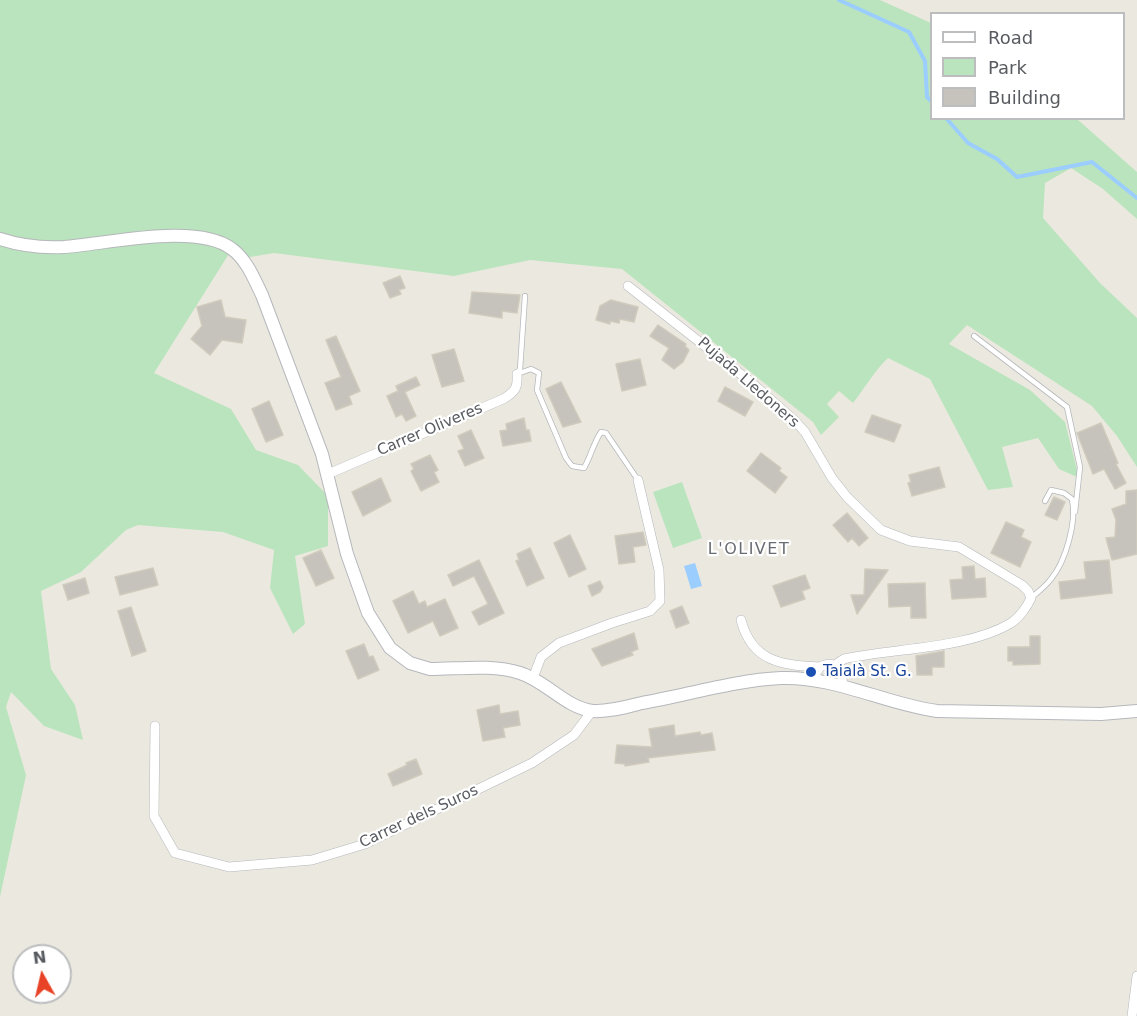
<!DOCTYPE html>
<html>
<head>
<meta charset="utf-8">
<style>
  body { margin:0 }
  #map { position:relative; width:1137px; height:1016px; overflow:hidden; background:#ebe9df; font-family:"DejaVu Sans",sans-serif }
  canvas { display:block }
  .legend { position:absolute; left:930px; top:12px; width:195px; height:108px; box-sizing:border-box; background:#fff; border:2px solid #bcbdbf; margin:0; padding:8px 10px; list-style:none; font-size:18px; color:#585b60 }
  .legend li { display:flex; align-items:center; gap:12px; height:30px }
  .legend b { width:30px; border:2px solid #bcbdbf }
  .north { position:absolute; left:12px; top:944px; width:60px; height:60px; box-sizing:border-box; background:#fff; border:2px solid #bcbdbf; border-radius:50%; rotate:352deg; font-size:16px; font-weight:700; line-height:24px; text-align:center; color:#585b60 }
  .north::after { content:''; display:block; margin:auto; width:21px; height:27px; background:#e94327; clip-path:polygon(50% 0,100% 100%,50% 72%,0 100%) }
</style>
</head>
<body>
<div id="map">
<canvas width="1137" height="1016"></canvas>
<ul class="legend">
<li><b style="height:8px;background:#fff"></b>Road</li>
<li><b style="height:16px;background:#bae4bd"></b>Park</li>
<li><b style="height:16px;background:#c6c3bc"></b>Building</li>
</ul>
<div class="north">N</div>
</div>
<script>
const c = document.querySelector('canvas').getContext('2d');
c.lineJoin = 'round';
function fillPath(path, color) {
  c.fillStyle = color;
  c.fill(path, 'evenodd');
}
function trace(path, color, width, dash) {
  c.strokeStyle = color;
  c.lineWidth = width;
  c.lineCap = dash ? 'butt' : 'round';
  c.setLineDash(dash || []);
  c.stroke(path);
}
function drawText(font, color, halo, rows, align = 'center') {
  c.font = font + ' "DejaVu Sans",sans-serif';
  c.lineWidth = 4.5;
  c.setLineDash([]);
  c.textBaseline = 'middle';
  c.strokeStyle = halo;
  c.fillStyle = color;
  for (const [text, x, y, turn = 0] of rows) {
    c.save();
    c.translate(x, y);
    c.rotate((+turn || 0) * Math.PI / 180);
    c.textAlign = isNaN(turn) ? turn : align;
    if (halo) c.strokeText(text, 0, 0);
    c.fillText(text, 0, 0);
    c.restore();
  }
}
const green = new Path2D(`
  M0,0H880L931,23L932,118L1077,119L1137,172V219L1103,189L1071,168L1045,183L1043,218L1100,283L1137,318V467L1117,436L1092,406L967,325L949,344L1030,390L1065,422L1079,478L1059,469L1038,438L1002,447L1013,487L988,490L930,379L888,358C875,370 865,388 853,403L839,391L827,404L839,417L821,435L813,422L622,269L530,260L454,276L274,253L250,257L232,249L154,373L231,409L256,450L298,465L328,496V546L295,556L305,624L293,634L270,588L274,550L223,532L138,525L126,530L81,572L41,591L51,669L75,705L83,740L44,726L11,692L6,707L26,775L0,897Z
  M682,482L702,538L673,548L653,492Z`);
const water = new Path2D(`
  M695,563L702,586L691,589L684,566Z`);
const stream = new Path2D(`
  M839,0L909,32L925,61L927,97L932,102
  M946,118L968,143L997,159L1017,177L1092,162L1137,198`);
const building = new Path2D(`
  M400,276L405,288L399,290L401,294L390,298L383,283Z
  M472,292L520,295L517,313L502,311V318L469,313Z
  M221,300L225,317L246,320L242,343L222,340L210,355L191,339L202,326L197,307Z
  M611,300L638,307L634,322L620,319L619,323L610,321V324L596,320L600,306Z
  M658,325L686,344L685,346L689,350L683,362L674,369L662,360L669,348L650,336Z
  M336,336L360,391L349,396L352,404L336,410L325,383L341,377L326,340Z
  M454,349L464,381L442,387L432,355Z
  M640,359L646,385L622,391L616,364Z
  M416,377L420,385L405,392L416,416L406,421L402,414L396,417L387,396L398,391L396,386Z
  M561,382L581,422L563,427L546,389Z
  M725,387L753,402L745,416L718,401Z
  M269,401L283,435L266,442L252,409Z
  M872,415L901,425L894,442L865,432Z
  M524,418L526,430H529L531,441L503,446L500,431L507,430L506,424Z
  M1101,423L1118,463L1116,464L1126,483L1115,489L1104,469L1093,474L1077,433Z
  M471,430L484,458L465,466L458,451L464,449L458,436Z
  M761,453L781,468L779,471L787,477L775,493L747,471Z
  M430,455L438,470L434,472L439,482L421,491L411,471L414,469L411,464Z
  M939,467L945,487L912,496L908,483L911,482L909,475Z
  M381,478L391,501L363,516L352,492Z
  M1137,490V554L1112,560L1106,538L1115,537L1116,520L1112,509L1126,504V491Z
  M1054,497L1065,502L1057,520L1045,515Z
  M847,513L868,538L859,546L852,538L848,542L833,525Z
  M1006,522L1024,530L1021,537L1031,542L1020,567L991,553Z
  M643,532L646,545L633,547L635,562L619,564L615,536Z
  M570,535L586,569L569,577L554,543Z
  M530,548L544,578L527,586L516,561L519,560L517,554Z
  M321,550L334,578L316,586L303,558Z
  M479,560L504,613L479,625L472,612L488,604L474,576L453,586L448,575Z
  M1109,560L1112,593L1061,599L1059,582L1086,579L1084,562Z
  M974,566L975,579L985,578L986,597L952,599L950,580L963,579L962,567Z
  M153,568L158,585L120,595L115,577Z
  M865,569L888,570L857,614L851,595H864Z
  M805,575L810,588L802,591L805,599L781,607L773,586Z
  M85,578L89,593L68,600L63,585Z
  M600,581L603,587L600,592L592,596L588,586Z
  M925,583L926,618H911V606L889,607L888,584Z
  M413,591L419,604L425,601L427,607L445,599L458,628L440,636L433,621L408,633L393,601Z
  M682,606L689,623L676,628L670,611Z
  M131,607L146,651L132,656L118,611Z
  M634,633L638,649L631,652L633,655L602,666L592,649Z
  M1030,636H1040V664L1013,665V661H1008V647H1030Z
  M364,644L369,657L373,656L379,670L358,679L346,651Z
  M944,651V667H932V675H917L916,656Z
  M499,705L500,714L518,711L520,725L503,728L505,737L483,741L477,710Z
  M674,725L675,736L700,732L701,735L712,733L715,750L648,758L649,762L625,766V764L615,763L617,745L652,747L649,729Z
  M416,759L422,774L393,786L388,774L407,765L406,763Z`);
const service = new Path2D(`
  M974,336L1067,407L1080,467L1075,512
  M517,374L531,369L539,373L537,390L566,458L572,466L584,468C591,456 593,444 601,432L606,433L638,480
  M517,374L520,369L525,296
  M1031,598C1038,592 1046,586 1051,579C1066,561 1077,521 1072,499L1064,493L1051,490L1045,501`);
const minor = new Path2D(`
  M628,286L747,379L795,421L805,432L832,478L847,497L881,530L910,541L959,547L1022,585L1028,591L1031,598C1027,607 1019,618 1011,623C968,649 893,648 844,659L835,665
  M328,474L503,399C515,392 518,388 517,374
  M741,620C752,662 781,665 820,667
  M533,678L541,657L559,643L612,623L650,611L660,601L659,570L638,480
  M816,680V673L820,667C835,659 844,671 842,686
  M155,726L154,816L175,853L229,867L312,860L365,844L532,763L574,735L592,711
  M1132,1016L1137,976`);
const tertiary = new Path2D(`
  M0,239C21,246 42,248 64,247C107,244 197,222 232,249C247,260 254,279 262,295L322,454L347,554L368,613L390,648L410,663L430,669C459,669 492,664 520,673C546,681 566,708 593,711C609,712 626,707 642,703C687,695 736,680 781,678C835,676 885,704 937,711L1101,714L1137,711`);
const markers = [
  [811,672,6,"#1a4fb4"]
];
const streetNames = [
  ["Pujada Lledoners",748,383,41],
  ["Carrer Oliveres",430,430,-23],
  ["Carrer dels Suros",419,817,-25]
];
const transitNames = [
  ["Taialà St. G.",823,672]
];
const neighbourhoodNames = [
  ["L'OLIVET",749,550]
];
fillPath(green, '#bae4bd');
fillPath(water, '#9bcdff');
trace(stream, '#9bcdff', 4);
fillPath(building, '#c6c3bc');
trace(building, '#d0cbbd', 1.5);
trace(service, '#b5b7bc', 6);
trace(minor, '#b5b7bc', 10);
trace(tertiary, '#b5b7bc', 14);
trace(service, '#fff', 4.5);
trace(minor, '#fff', 9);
trace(tertiary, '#fff', 12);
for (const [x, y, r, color] of markers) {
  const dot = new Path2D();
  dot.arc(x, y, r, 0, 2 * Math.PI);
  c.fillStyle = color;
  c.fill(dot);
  trace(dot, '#fff', 2);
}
drawText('15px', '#585b60', '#fff', streetNames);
drawText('15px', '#164399', '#fff', transitNames, 'left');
c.letterSpacing = '1.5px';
drawText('16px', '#696d72', '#fff', neighbourhoodNames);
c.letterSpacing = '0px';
</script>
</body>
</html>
